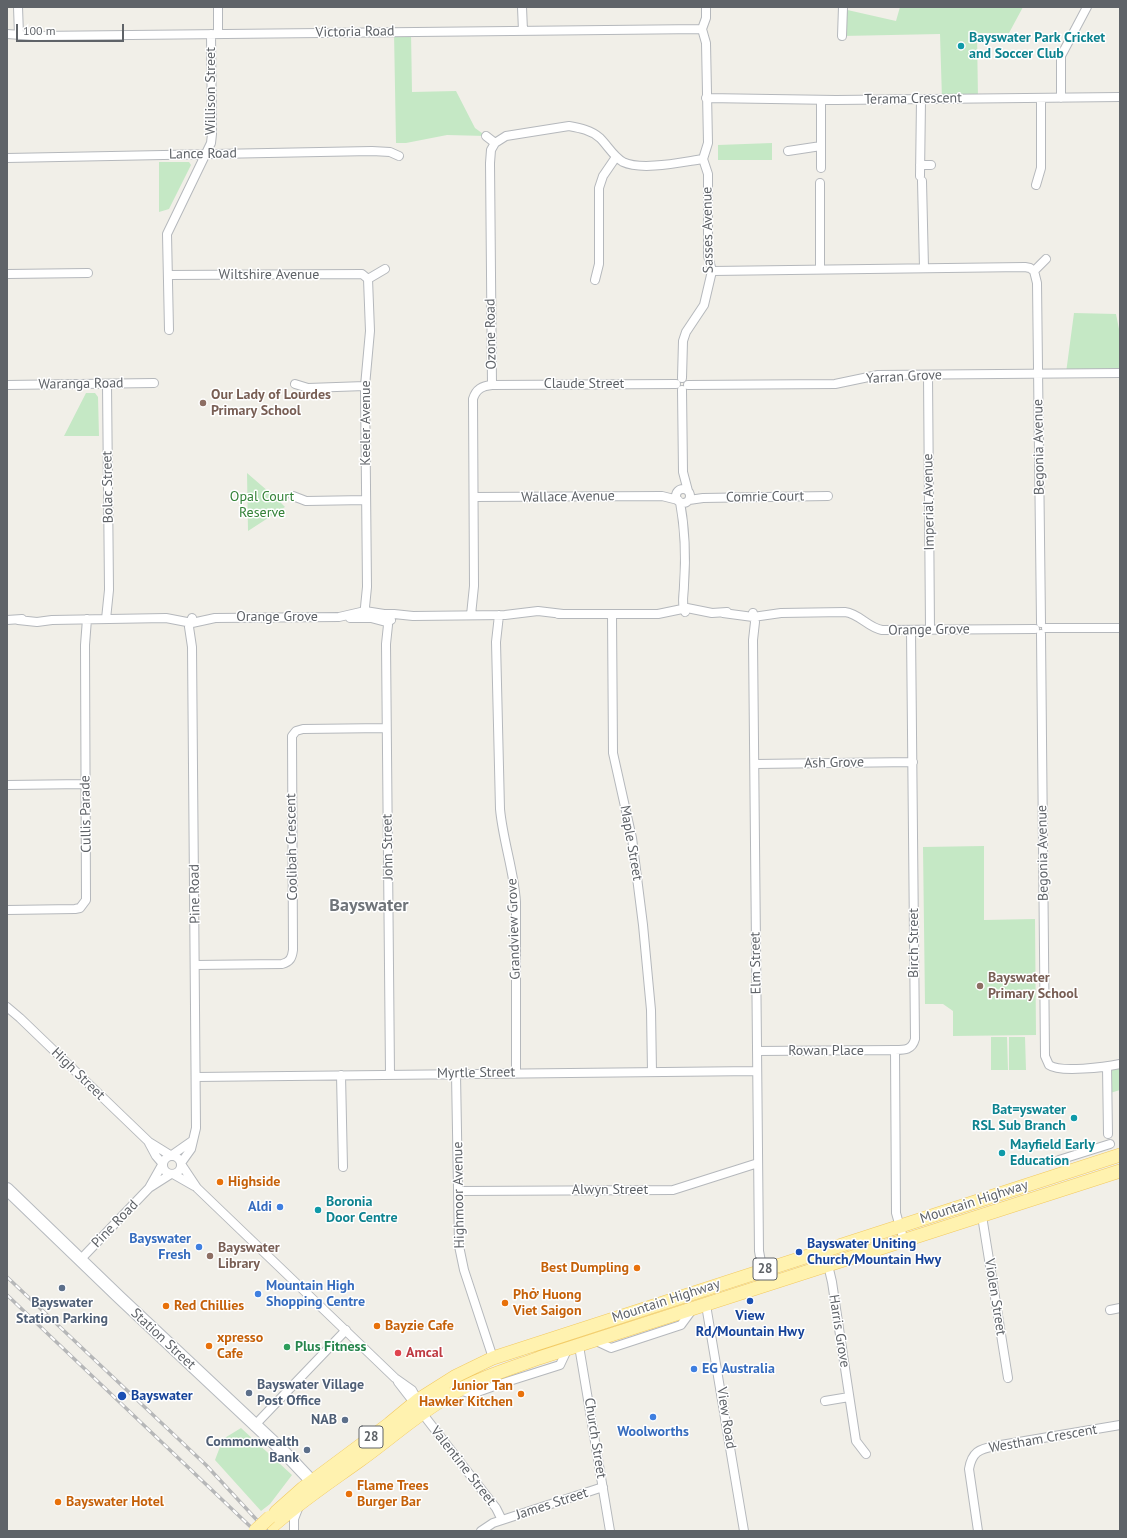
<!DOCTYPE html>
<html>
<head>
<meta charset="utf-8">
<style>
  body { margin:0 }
  #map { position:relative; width:1127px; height:1538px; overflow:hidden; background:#f1efe8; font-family:"PT Sans",sans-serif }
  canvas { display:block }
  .frame { position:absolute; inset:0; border:8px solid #5f6368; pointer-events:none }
  .scale { position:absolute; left:16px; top:24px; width:108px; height:18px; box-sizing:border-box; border:2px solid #5f6368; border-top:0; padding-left:5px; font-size:12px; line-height:14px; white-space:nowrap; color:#5f6368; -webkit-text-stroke:3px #fff; paint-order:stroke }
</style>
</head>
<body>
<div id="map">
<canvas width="1127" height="1538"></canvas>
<div class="frame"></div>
<div class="scale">100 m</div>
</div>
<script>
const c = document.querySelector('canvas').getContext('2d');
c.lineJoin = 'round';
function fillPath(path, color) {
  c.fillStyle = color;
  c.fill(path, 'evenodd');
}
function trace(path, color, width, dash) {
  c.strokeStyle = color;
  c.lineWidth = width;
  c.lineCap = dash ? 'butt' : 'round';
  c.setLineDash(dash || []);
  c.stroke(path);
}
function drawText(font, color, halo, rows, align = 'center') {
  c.font = font + ' "PT Sans",sans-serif';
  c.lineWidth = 3;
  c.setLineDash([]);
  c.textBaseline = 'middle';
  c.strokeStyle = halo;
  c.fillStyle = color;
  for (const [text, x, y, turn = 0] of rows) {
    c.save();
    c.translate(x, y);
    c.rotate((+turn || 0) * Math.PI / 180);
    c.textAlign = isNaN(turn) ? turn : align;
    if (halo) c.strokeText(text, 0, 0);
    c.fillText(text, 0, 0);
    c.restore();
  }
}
const green = new Path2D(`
  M900,7H1023L1009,33H977L978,99H942L940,34L842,36L843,9L896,21Z
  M394,32H411L412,92L456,91L475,128L486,136L447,135L406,143H396Z
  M772,143V160H718V145Z
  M159,162H189L191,165L169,209L159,212Z
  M1074,313L1116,314L1120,334V373H1066Z
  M86,393H95L98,397L99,436H64Z
  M247,473L269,492L280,494L281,503L285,507L248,531Z
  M984,846V920L1035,919L1036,1035L953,1036V1011L943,1004H925L923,847Z
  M991,1037H1007L1008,1070H991Z
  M1009,1037H1025L1026,1070H1009Z
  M1120,1064V1090L1107,1094V1067Z
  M241,1428L292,1475L270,1504L261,1511L215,1460L223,1439Z`);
const street = new Path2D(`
  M18,7L19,35
  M218,7V34
  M522,7L523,31
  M7,34L35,36L702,29
  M842,36L843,7
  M706,98L836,100L1120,97
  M1061,98V56L1087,7
  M821,100V168
  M495,143L506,136L569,126C580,128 591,130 600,138C608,146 613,156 623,162C642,171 682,162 703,159
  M788,151L821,146
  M7,158L372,151L390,152L399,156
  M920,165H931
  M920,176L921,100
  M922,181L924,268
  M820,183V269
  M1036,185L1041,168V98
  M712,271L1025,267L1030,268L1034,271L1037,283L1041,623
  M1034,271L1046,259
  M7,274L88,273
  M168,275L362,274L368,279
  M595,280L599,264V188L603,176L616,157
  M169,330L167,234L211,143L212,134L211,34
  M928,375L930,630
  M682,378L683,341L686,332L704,305L712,271L708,256V174L703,159L708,143L706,43L702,29L706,18V7
  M295,384L308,388L365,386
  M7,385L154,383
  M492,385L676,384
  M688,385L835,384L878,375L1120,373
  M682,390L683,472L688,491
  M676 496a7 7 0 1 1 14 0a7 7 0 1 1-14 0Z
  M293,496L306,501L366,500
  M474,497L662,496L678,500
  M689,500L703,498L828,496
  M680,502C685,529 686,557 684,585C684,595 681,603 685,612
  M723,613L753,617L781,613L845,612C860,614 867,627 882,630L1035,629
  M753,613L755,622L753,640L759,1251L761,1262L768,1285
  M386,614L388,625L386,644L390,1074
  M558,614H658L687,608L712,613L727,612
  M612,614L613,753L632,838L643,925L651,1010L652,1072
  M471,615L474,586L473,399C476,389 482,386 492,385L490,163L491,150L495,143L486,136
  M499,615L496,642L500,809C503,841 514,871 516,902V1073
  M350,618H371L386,622L391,620
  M368,618L365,607L367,587L365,386L370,331L368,279L385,269
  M106,619L109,590L107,384
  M7,620L22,619
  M18,620L37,622L52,620L166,618L192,623L215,618L339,617L365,611L384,614H394L413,616L505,615L538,611L563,614
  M1046,628H1120
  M1041,634L1045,1056L1049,1065C1060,1073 1106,1067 1120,1064
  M755,764L913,762
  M7,785L86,784
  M7,910L75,909L80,908L86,900L85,645L87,619
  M195,965L282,964C290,962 292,958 293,950L292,736L296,731L303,729L386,728
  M7,1007L20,1018L149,1142L170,1155
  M757,1051L895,1050
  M1107,1067L1108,1134
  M456,1074L459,1246L464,1270L493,1358
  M341,1075L343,1167
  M196,1077L757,1071
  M149,1143L156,1156L162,1163
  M172,1155L192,1141
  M163 1165a9 9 0 1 1 18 0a9 9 0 1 1-18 0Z
  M1059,1160L1110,1144
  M181,1163L191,1149L196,1128L192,647L189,627L192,618
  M181,1164L197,1188L395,1378L412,1390L419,1403
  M173,1174L194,1186
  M149,1188L171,1174
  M459,1191L673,1190L758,1163
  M982,1216L1008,1378
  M904,1241L896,1213L895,1050C905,1050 912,1050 915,1039L911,630
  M80,1260L149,1188L162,1165
  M828,1265L832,1282L856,1441L866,1454
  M706,1305L744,1531
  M1110,1310L1120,1308
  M596,1341L611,1348L681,1325L692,1310
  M579,1346L610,1531
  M398,1382L467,1471L496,1508L502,1520
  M459,1390L472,1394L500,1384L560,1365L567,1350
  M825,1401L849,1397
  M254,1426L346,1330
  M294,1531V1519L299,1506
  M481,1531L493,1523L603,1487
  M978,1531L969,1469C972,1452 979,1449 995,1446L1120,1425`);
const secondary = new Path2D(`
  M7,1189L119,1297L284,1452L319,1489`);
const primary = new Path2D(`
  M276,1512L303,1488L389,1424L418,1400L456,1376L493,1358L1120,1155
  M267,1531C295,1505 327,1484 359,1461C390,1439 418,1413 452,1394C479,1378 509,1369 539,1358L1120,1171`);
const rail = new Path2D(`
  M7,1277L206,1465L267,1531
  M7,1295L255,1531`);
const primaryBridge = new Path2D(`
  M255,1531L270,1517`);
const markers = [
  [961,46,4,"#0f9aa8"],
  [203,403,4,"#8d6e63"],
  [980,986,4,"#8d6e63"],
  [1074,1118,4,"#0f9aa8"],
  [1002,1153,4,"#0f9aa8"],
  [220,1182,4,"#e8710a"],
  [280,1207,4,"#3f7fe0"],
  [318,1210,4,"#0f9aa8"],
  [199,1247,4,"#3f7fe0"],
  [799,1252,4,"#1a4fb4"],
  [210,1256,4,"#8d6e63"],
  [637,1268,4,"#e8710a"],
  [62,1288,4,"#5c6f8a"],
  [258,1294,4,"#3f7fe0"],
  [750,1301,4,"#1a4fb4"],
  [505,1303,4,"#e8710a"],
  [166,1306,4,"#e8710a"],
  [377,1326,4,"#e8710a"],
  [209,1346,4,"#e8710a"],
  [287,1347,4,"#2e9e5b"],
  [398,1353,4,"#e0444e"],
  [694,1369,4,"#3f7fe0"],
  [249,1393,4,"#5c6f8a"],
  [521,1394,4,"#e8710a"],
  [122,1396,5,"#1a4fb4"],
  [653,1417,4,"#3f7fe0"],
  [345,1420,4,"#5c6f8a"],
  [307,1450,4,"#5c6f8a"],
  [349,1494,4,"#e8710a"],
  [58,1502,4,"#e8710a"]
];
const shields = [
  [765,1269,24],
  [371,1437,24]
];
const shieldNames = [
  ["28",765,1269],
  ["28",371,1437]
];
const streetNames = [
  ["Victoria Road",355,32,-1],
  ["Willison Street",211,91,-90],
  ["Terama Crescent",913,99,-1],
  ["Lance Road",203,154,-1],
  ["Sasses Avenue",708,230,-91],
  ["Wiltshire Avenue",269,275],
  ["Ozone Road",491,334,-91],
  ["Yarran Grove",904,377,-3],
  ["Waranga Road",81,384,-1],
  ["Claude Street",584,384],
  ["Keeler Avenue",366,423,-90],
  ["Begonia Avenue",1039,447,-91],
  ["Bolac Street",108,487,-91],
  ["Wallace Avenue",568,497,-1],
  ["Comrie Court",765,497,-1],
  ["Imperial Avenue",929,502,-91],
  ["Orange Grove",277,617],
  ["Orange Grove",929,630,-1],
  ["Ash Grove",834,763,-1],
  ["Cullis Parade",86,814,-91],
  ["Maple Street",631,843,80],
  ["Coolibah Crescent",292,847,-91],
  ["John Street",388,847,-91],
  ["Begonia Avenue",1043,853,-91],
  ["Pine Road",195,894,-91],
  ["Grandview Grove",514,929,-92],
  ["Birch Street",914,943,-90],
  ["Elm Street",756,963,-91],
  ["Rowan Place",826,1051],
  ["Myrtle Street",476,1073,-1],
  ["High Street",78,1074,44],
  ["Alwyn Street",610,1190],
  ["Highmoor Avenue",459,1195,-91],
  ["Mountain Highway",974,1202,-18],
  ["Pine Road",115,1224,-46],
  ["Violen Street",995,1297,81],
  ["Mountain Highway",666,1301,-18],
  ["Harris Grove",839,1331,81],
  ["Station Street",163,1339,43],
  ["View Road",726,1418,81],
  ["Church Street",595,1438,81],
  ["Westham Crescent",1043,1439,-10],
  ["Valentine Street",463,1466,52],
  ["James Street",552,1504,-18]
];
const cultureNames = [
  ["Bayswater Park Cricket",969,38],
  ["and Soccer Club",969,54],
  ["Bat=yswater",1066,1110,"right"],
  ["RSL Sub Branch",1066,1126,"right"],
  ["Mayfield Early",1010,1145],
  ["Education",1010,1161],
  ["Boronia",326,1202],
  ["Door Centre",326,1218]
];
const educationNames = [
  ["Our Lady of Lourdes",211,395],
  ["Primary School",211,411],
  ["Bayswater",988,978],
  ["Primary School",988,994],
  ["Bayswater",218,1248],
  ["Library",218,1264]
];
const parkNames = [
  ["Opal Court",262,497],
  ["Reserve",262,513]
];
const foodNames = [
  ["Highside",228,1182],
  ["Best Dumpling",629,1268,"right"],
  ["Phở Huong",513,1295],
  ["Viet Saigon",513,1311],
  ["Red Chillies",174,1306],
  ["Bayzie Cafe",385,1326],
  ["xpresso",217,1338],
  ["Cafe",217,1354],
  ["Junior Tan",513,1386,"right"],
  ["Hawker Kitchen",513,1402,"right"],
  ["Flame Trees",357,1486],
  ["Burger Bar",357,1502],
  ["Bayswater Hotel",66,1502]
];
const shopNames = [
  ["Aldi",272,1207],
  ["Bayswater",191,1239],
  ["Fresh",191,1255],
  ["Mountain High",266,1286,"left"],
  ["Shopping Centre",266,1302,"left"],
  ["EG Australia",702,1369,"left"],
  ["Woolworths",653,1432,"center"]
];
const transitNames = [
  ["Bayswater Uniting",807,1244],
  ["Church/Mountain Hwy",807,1260],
  ["View",750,1316,"center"],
  ["Rd/Mountain Hwy",750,1332,"center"],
  ["Bayswater",131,1396]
];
const serviceNames = [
  ["Bayswater",62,1303,"center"],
  ["Station Parking",62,1319,"center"],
  ["Bayswater Village",257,1385,"left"],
  ["Post Office",257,1401,"left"],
  ["NAB",337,1420],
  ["Commonwealth",299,1442],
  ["Bank",299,1458]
];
const leisureNames = [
  ["Plus Fitness",295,1347]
];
const healthNames = [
  ["Amcal",406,1353]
];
const districtNames = [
  ["Bayswater",369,906]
];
fillPath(green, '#c5e8c5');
trace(street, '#b5b8bc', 10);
trace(secondary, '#b6babf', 14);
trace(primary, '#f2c960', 14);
trace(street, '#fff', 8);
trace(secondary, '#fff', 12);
trace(primary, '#fff2af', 13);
trace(rail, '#b6b7b8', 3.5);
trace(rail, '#fff', 2, [6]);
trace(primaryBridge, '#f2c960', 14, []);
trace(primaryBridge, '#fff2af', 13);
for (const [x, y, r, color] of markers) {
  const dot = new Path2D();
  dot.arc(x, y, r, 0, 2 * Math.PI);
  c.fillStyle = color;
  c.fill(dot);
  trace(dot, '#fff', 1.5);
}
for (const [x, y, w] of shields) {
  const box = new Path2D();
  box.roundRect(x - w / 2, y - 11, w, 22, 3);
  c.fillStyle = '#fff';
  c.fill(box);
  trace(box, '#5f6368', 1);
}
drawText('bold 13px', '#5f6368', null, shieldNames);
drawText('14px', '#5f6368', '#fff', streetNames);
drawText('bold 14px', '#0d838f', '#fff', cultureNames, 'left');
drawText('bold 14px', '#785e54', '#fff', educationNames, 'left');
drawText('14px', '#348238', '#fff', parkNames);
drawText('bold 14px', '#c56008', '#fff', foodNames, 'left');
drawText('bold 14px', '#366cbe', '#fff', shopNames, 'right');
drawText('bold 14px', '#164399', '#fff', transitNames, 'left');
drawText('bold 14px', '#4e5e75', '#fff', serviceNames, 'right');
drawText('bold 14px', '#27864d', '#fff', leisureNames, 'left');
drawText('bold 14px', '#be3a42', '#fff', healthNames, 'left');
drawText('bold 18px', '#70757a', '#fff', districtNames);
</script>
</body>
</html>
